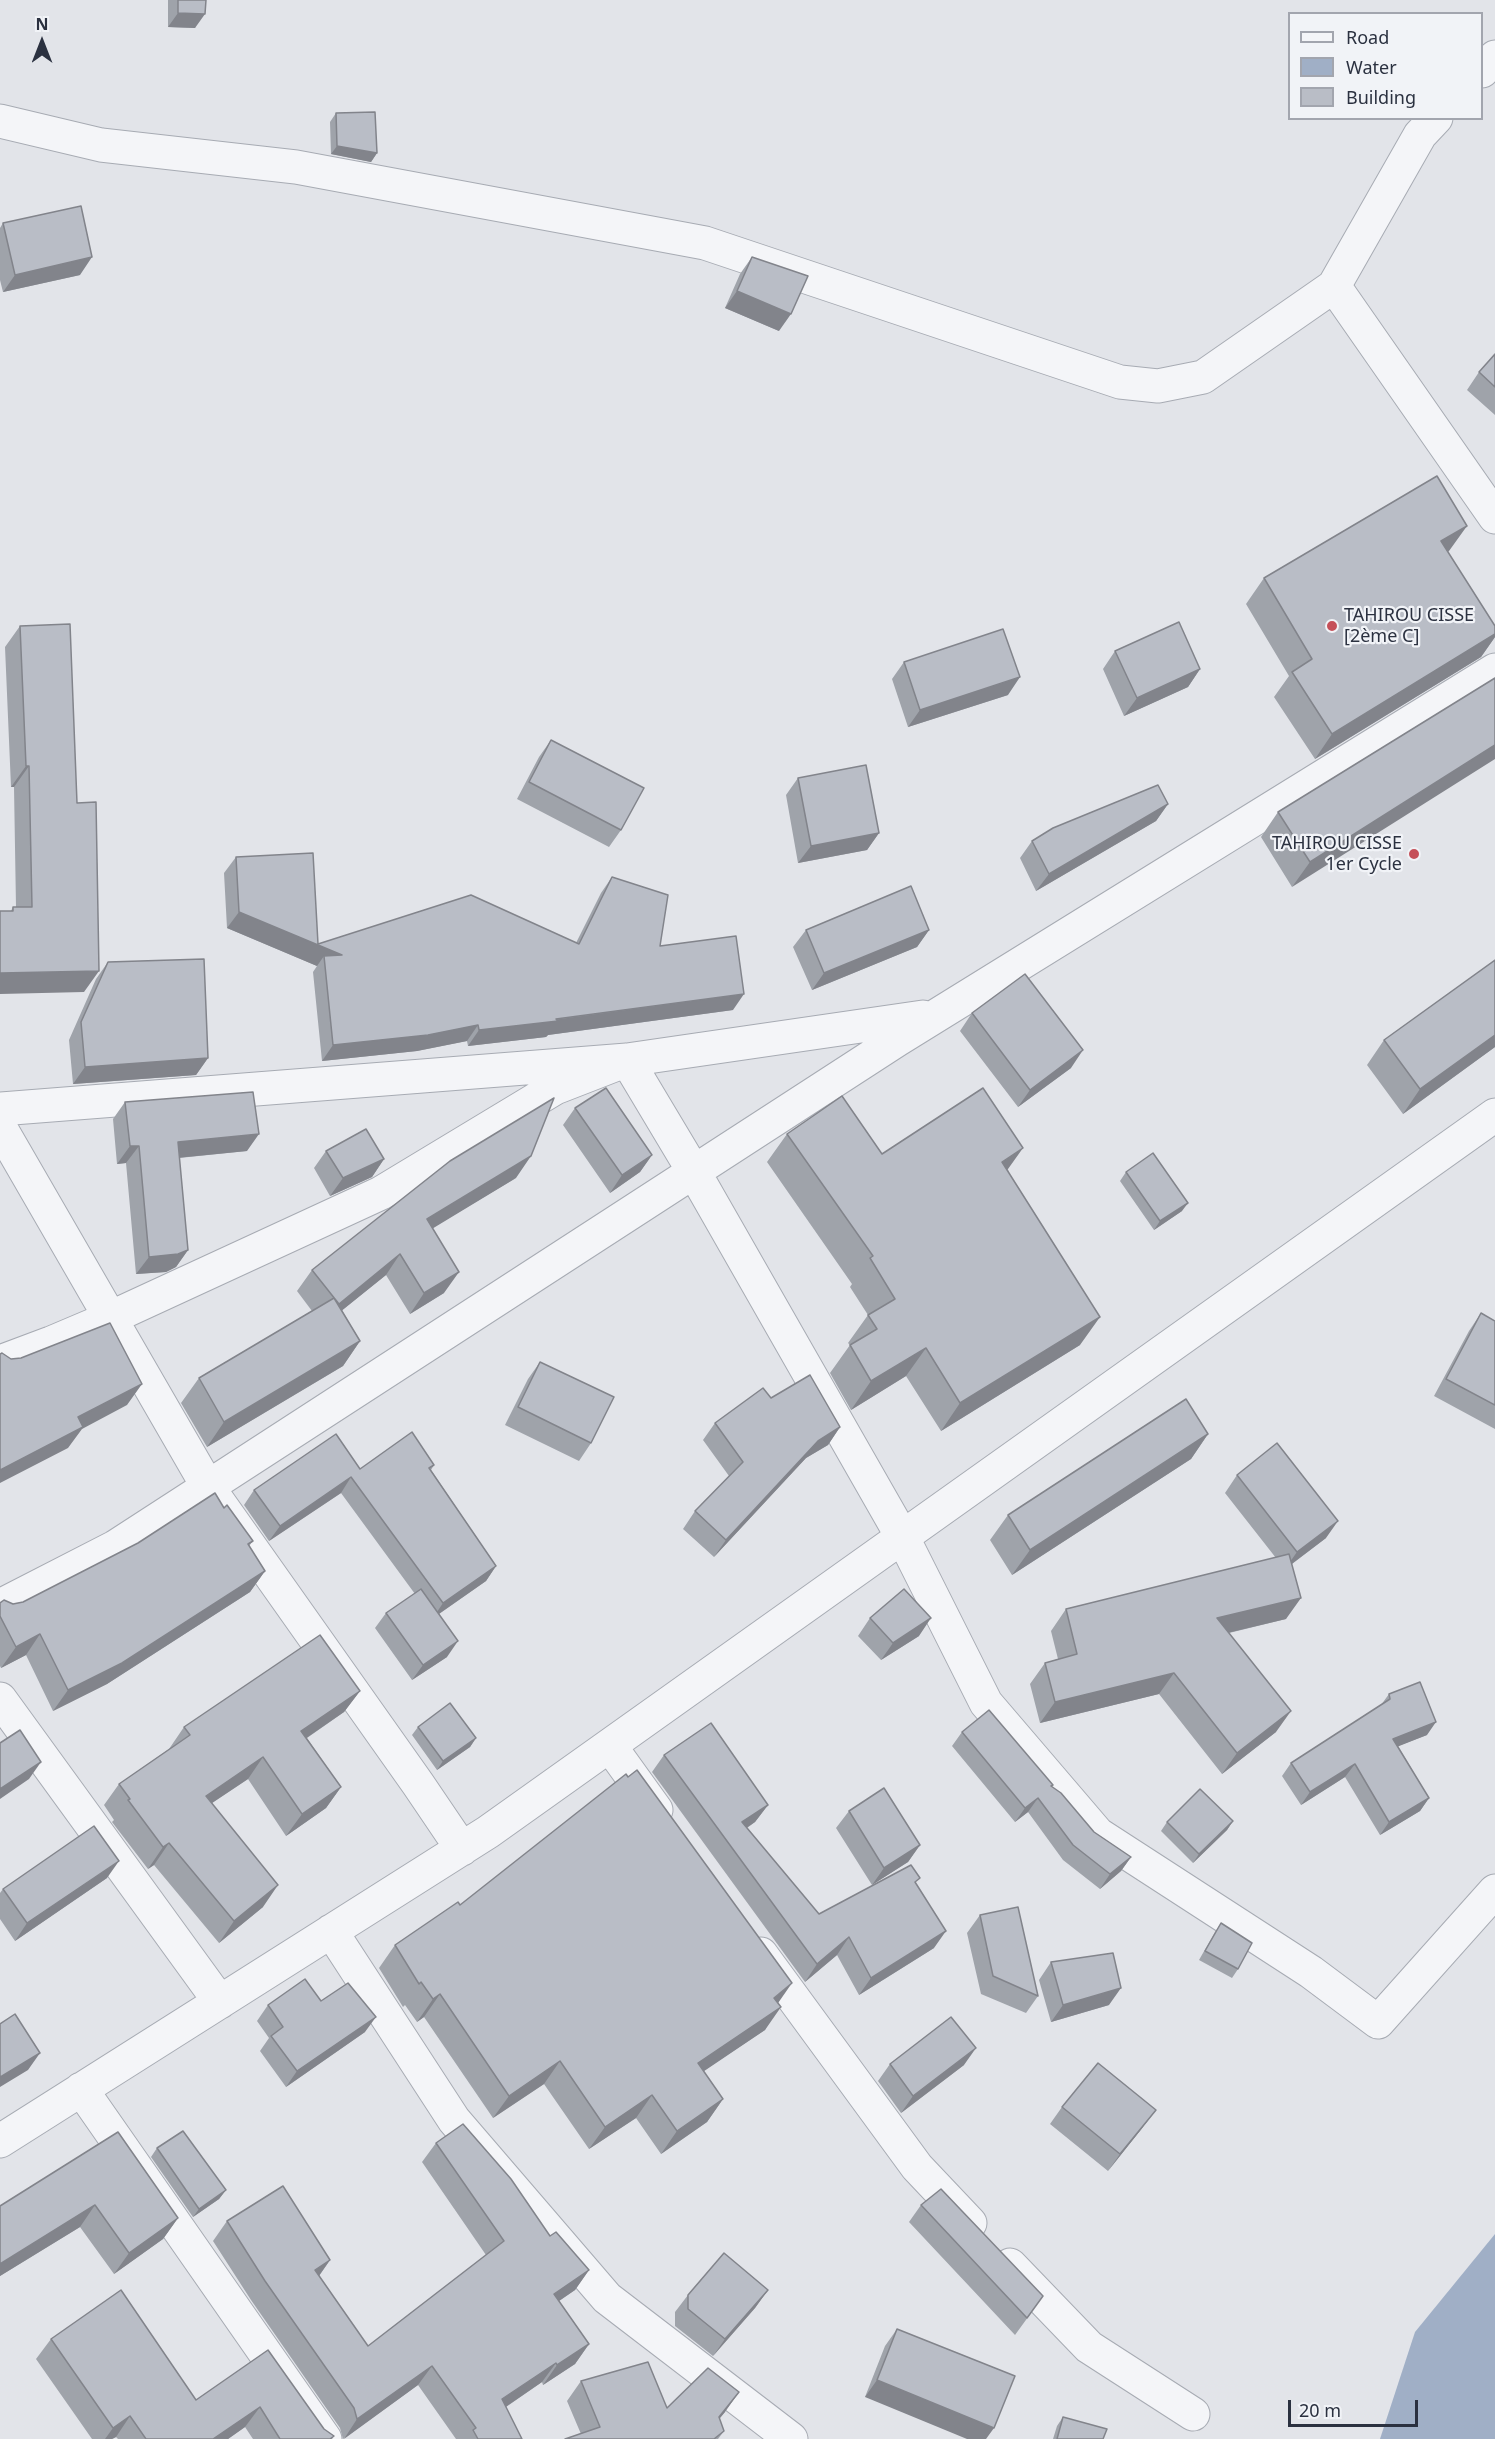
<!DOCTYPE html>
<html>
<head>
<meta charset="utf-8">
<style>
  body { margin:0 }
  #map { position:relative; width:1495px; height:2439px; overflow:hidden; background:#e2e4e9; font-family:"Noto Sans",sans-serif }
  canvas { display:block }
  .legend { position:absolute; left:1288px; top:12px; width:195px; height:108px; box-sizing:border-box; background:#f1f3f7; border:2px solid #a2a5ae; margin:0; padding:8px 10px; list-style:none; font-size:18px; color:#2b3140 }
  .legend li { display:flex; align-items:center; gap:12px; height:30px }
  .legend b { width:30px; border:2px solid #a2a5ae }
  .north { position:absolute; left:12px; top:12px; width:60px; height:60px; -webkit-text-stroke:4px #f1f3f7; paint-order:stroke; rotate:0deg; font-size:16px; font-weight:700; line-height:24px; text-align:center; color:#2b3140 }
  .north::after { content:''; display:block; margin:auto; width:21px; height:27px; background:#2b3140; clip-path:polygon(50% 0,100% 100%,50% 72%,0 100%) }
  .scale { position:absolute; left:1288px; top:2400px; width:130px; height:27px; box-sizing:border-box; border:3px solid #2b3140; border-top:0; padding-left:8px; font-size:18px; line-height:21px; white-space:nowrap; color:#2b3140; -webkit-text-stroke:4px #f1f3f7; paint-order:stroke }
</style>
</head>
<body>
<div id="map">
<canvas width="1495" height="2439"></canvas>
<ul class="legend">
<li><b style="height:8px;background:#f4f5f8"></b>Road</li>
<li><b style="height:16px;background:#a0afc6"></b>Water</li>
<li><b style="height:16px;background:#b9bdc6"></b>Building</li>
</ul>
<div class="north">N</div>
<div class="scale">20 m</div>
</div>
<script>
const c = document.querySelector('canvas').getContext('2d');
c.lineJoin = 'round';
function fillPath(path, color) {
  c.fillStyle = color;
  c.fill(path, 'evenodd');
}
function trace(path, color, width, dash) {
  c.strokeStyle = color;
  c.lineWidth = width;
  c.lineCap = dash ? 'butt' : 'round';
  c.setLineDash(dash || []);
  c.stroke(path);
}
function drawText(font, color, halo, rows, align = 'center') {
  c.font = font + ' "Noto Sans",sans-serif';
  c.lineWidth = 4.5;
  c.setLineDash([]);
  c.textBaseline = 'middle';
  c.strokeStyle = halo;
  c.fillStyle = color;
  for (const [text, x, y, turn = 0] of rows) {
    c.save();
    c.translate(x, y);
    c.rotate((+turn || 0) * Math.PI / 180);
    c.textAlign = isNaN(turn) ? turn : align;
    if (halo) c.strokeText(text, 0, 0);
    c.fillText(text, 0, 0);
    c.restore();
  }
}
const water = new Path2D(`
  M1495,2234V2439H1380L1415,2332Z`);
const minor = new Path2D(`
  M1482,71L1495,57
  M0,121L101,145L296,167L705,243L1120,382L1158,386L1203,377L1334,286L1420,135L1436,118
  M1334,286L1495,517
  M0,1109L627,1060L923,1017
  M0,1127L208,1487L418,1784L462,1849
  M0,1362L51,1343L110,1318L381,1193L555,1088L627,1060L694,1172L903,1538L986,1703L1098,1834L1311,1972L1378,2022L1495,1891
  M0,1606L115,1547L897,1040L1495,670
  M0,1699L220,2002
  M610,1746L656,1810
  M331,1931L454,2120L607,2298L791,2439
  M761,1954L917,2167L970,2223
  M81,2089L325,2439
  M0,2141L488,1832L1495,1115
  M1010,2265L1089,2347L1193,2414`);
const wall = new Path2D(`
  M168,0H206L195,28L168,27Z
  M336,113L377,153L371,162L331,154L330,122Z
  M3,223L80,275L3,292L0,280V228Z
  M752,257L779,331L725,308L740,274Z
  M1495,354V415L1467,390L1479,372Z
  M1449,551L1447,552L1495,626V637L1481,657L1315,759L1274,697L1289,676L1246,604L1264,578Z
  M20,626L84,992L11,911L13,907H16L14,787H11L5,647Z
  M1115,651L1200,669L1188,687L1124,716L1103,669Z
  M904,662L1008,695L908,727L892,679Z
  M1495,678L1292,887L1261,837L1278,812Z
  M551,740L621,830L609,847L517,799L539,757Z
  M798,778L879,833L867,850L798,863L786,795Z
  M1168,804L1156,821L1036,891L1020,858L1032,841Z
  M236,857L318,944L576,943L601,893L612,877L660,946L733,1010L548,1035L546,1037L468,1046L467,1041L417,1051L322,1061L313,972L317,966L227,928L224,873Z
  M806,930H929L917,947L812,990L793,947Z
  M1495,960V1047L1403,1114L1367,1065L1384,1040Z
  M108,962L208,1058L196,1075L73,1084L69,1040L96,979Z
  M972,1013L1071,1068L1018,1107L960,1031Z
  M125,1102L247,1151L179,1158L188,1250L176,1267L166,1272L136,1274L126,1163L117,1164L113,1119Z
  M575,1108L652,1155L640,1172L610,1193L563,1125Z
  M787,1134L882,1154L1008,1170L1080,1345L941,1431L906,1376L851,1410L830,1373L850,1345L848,1343L868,1315L850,1287L852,1284L767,1162Z
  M326,1151L384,1159L372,1177L330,1196L314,1168Z
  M1126,1172L1182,1211L1154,1230L1120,1181Z
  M516,1178L432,1228L444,1293L410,1314L386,1275L342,1310L360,1341L343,1366L207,1447L181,1403L199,1378L312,1311L297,1291L312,1270Z
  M1481,1313L1495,1321V1429L1434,1396L1469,1331Z
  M540,1362L591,1443L579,1461L505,1425L528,1379Z
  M771,1398L840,1427L828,1445L806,1458L714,1557L683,1529L695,1511L729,1476L703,1440L715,1423Z
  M1208,1434L1191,1459L1012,1575L990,1540L1008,1515Z
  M434,1465L431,1470L496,1566L486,1581L439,1614L447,1657L412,1680L375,1628L386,1613L415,1594L341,1493L269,1541L244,1505L254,1490L360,1469Z
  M1237,1475L1326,1538L1292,1564L1286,1619L1229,1633L1276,1732L1222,1774L1159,1694L1040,1723L1030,1684L1045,1663L1058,1659L1051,1631L1066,1609L1276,1558L1225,1493Z
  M224,1508L253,1541L249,1546L265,1571L250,1592L107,1684L53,1711L26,1655L1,1668L0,1666V1603L13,1604L23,1602Z
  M870,1618L919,1636L881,1660L858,1636Z
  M360,1691L344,1712L307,1738L341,1787L326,1808L286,1836L248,1779L212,1803L263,1907L219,1943L154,1865L148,1869L112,1822L114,1820L104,1805L119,1784L169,1749L184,1727Z
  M1389,1694L1427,1735L1398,1746L1429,1798L1420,1811L1380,1835L1345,1777L1301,1805L1282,1776L1291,1763L1381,1705Z
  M418,1727L476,1738L470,1747L437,1770L412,1735Z
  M962,1732L1052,1787L1094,1832L1131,1857L1121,1871L1100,1889L1063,1860L1028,1812L1015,1822L952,1746Z
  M664,1755L768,1805L755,1822L747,1828L819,1914L916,1884L934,1948L859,1995L837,1955L805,1982L652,1772Z
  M849,1811L920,1845L908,1862L872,1885L836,1828Z
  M1233,1821L1227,1830L1193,1863L1161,1831L1167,1822Z
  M107,1878L15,1941L0,1919V1893L3,1889Z
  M460,1905L778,2003L765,2030L703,2071L723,2099L707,2122L661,2154L636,2118L589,2149L544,2084L493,2118L424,2017L417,2022L405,2005L403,2007L379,1968L395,1945Z
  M980,1915L1038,1996L1026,2013L981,1994L967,1933Z
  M1221,1923L1238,1969L1232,1978L1199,1960L1215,1932Z
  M1051,1962L1109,2005L1051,2022L1039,1980Z
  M321,2001L365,2032L286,2087L260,2051L269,2038L257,2021L268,2005Z
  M890,2064L964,2065L901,2113L878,2081Z
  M1062,2107L1143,2127L1108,2171L1050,2124Z
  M118,2132L178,2218L163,2239L114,2274L80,2227L0,2276V2206Z
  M436,2143L550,2236L589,2270L575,2290L559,2301L589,2344L575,2364L543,2385L542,2382L506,2407L522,2439H456L418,2385L343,2439L340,2428L251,2300L213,2241L227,2221L330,2260L319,2276L368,2346L486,2255L422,2162Z
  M157,2148L226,2190L219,2199L193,2217L151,2157Z
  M921,2205L1031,2313L1015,2335L909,2222Z
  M768,2290L755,2308L713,2356L675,2326V2312L688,2295Z
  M897,2329L1015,2376L865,2397L885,2346Z
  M51,2339L196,2400L268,2350L324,2429L334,2436L332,2439H253L245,2427L228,2439H118L116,2437L112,2439H92L36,2359Z
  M581,2381L667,2408L725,2412L719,2419L724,2431L718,2439H565L581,2434L567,2401Z
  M1063,2417L1103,2439H1053L1057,2426Z`);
const shadedWall = new Path2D(`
  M178,13L205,14L195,28L168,27Z
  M337,146L377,153L371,162L331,154Z
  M92,257L80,275L3,292L15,275Z
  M737,291L791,314L779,331L725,308Z
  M1467,526L1449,551L1423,566L1441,541Z
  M1495,634V637L1481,657L1315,759L1332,734Z
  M1200,669L1188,687L1124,716L1137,698Z
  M1020,677L1008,695L908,727L920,710Z
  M1495,745V759L1292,887L1310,862Z
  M26,766H29L14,787H11Z
  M1168,804L1156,821L1036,891L1049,874Z
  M879,833L867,850L798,863L811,846Z
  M239,912L342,955L324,956L317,966L227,928Z
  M929,930L917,947L812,990L824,973Z
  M99,971L84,992L0,994V973Z
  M744,994L733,1010L548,1035L546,1037L468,1046L479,1030Z
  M478,1025L467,1041L417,1051L322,1061L333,1045Z
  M1495,1035V1047L1403,1114L1420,1089Z
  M1083,1050L1071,1068L1018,1107L1030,1090Z
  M208,1058L196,1075L73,1084L85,1067Z
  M259,1134L247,1151L166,1159L178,1142Z
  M130,1146H139L126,1163L117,1164Z
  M1023,1148L1003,1176L1002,1162Z
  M652,1155L640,1172L610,1193L622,1175Z
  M531,1156L516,1178L412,1241L427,1219Z
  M384,1159L372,1177L330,1196L343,1178Z
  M1188,1203L1182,1211L1154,1230L1160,1221Z
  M188,1250L176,1267L166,1272L136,1274L149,1257Z
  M400,1254L386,1275L324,1325L339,1304Z
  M459,1272L444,1293L410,1314L424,1293Z
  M1100,1317L1080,1345L941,1431L960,1403Z
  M360,1341L343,1366L207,1447L224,1422Z
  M926,1348L906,1376L851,1410L871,1381Z
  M142,1384L127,1405L82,1429L68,1448L0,1483V1470L78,1417Z
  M840,1427L828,1445L806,1458L714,1557L726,1540L818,1441Z
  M1208,1434L1191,1459L1012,1575L1030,1550Z
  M351,1477L341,1493L269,1541L280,1526Z
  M1338,1521L1326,1538L1285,1569L1297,1552Z
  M496,1566L486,1581L433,1618L443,1603Z
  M265,1571L250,1592L107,1684L53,1711L68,1690Z
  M1301,1598L1286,1619L1202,1639L1217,1618Z
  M931,1618L919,1636L881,1660L893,1643Z
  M40,1634L26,1655L1,1668L16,1647Z
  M458,1641L447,1657L412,1680L423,1665Z
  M1174,1673L1159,1694L1040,1723L1055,1702Z
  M360,1691L344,1712L286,1752L301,1731Z
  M1291,1711L1276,1732L1222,1774L1237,1753Z
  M1436,1722L1427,1735L1384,1752L1393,1739Z
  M476,1738L470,1747L437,1770L443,1761Z
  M263,1757L248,1779L191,1817L206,1796Z
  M41,1762L29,1779L0,1799V1789Z
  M1355,1764L1345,1777L1301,1805L1310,1792Z
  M341,1787L326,1808L286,1836L302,1814Z
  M1038,1798L1028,1812L1015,1822L1025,1808Z
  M1429,1798L1420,1811L1380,1835L1389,1822Z
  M768,1805L755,1822L730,1839L742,1822Z
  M1233,1821L1227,1830L1193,1863L1199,1854Z
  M169,1843L154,1865L148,1869L163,1847Z
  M920,1845L908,1862L872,1885L884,1868Z
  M1131,1857L1121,1871L1100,1889L1110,1874Z
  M119,1861L107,1878L15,1941L27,1923Z
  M278,1885L263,1907L219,1943L234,1921Z
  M946,1931L934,1948L859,1995L871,1978Z
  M849,1937L837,1955L805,1982L817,1964Z
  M792,1983L776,2006L774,1998Z
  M1121,1988L1109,2005L1051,2022L1063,2005Z
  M440,1994L424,2017L417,2022L433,1999Z
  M781,2007L765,2030L682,2086L698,2063Z
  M376,2017L365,2032L286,2087L297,2071Z
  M976,2048L964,2065L901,2113L913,2096Z
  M40,2053L28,2070L0,2087V2077Z
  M560,2061L544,2084L493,2118L509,2096Z
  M652,2095L636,2118L589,2149L605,2127Z
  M723,2099L707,2122L661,2154L677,2131Z
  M1156,2110L1143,2127L1108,2171L1120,2154Z
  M226,2190L219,2199L193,2217L199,2209Z
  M95,2205L80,2227L0,2276V2264Z
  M178,2218L163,2239L114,2274L129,2253Z
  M330,2260L316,2280L315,2270Z
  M589,2270L575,2290L540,2314L554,2294Z
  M768,2290L755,2308L713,2356L725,2339Z
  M589,2344L575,2364L543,2385L557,2365Z
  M556,2363L542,2382L488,2419L502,2399Z
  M432,2366L418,2385L344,2439L357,2419Z
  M877,2380L994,2428L986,2439H967L865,2397Z
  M739,2392L725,2412L705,2436L719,2417Z
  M260,2407L245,2427L228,2439H213Z
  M130,2416L116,2437L112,2439H105L113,2428Z`);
const building = new Path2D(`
  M178,0H206L205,14L178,13Z
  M375,112L377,153L337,146L336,113Z
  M81,206L92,257L15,275L3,223Z
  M752,257L808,276L791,314L737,291Z
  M1495,354V387L1479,372Z
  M1437,476L1467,526L1441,541L1495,626V634L1332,734L1292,672L1312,659L1264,578Z
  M1179,622L1200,669L1137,698L1115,651Z
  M70,624L77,803L96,802L99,971L0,973V911H13V907H32L29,766H26L20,626Z
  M1003,629L1020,677L920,710L904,662Z
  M1495,678V745L1310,862L1278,812Z
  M551,740L644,788L621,830L529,782Z
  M866,765L879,833L811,846L798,778Z
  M1158,785L1168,804L1049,874L1032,841L1053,828Z
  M313,853L318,944L471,895L579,944L612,877L668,895L660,946L736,936L744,994L556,1019L558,1021L479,1030L478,1025L428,1035L333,1045L324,956L342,955L239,912L236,857Z
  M911,886L929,930L824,973L806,930Z
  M204,959L208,1058L85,1067L81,1022L108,962Z
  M1495,960V1035L1420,1089L1384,1040Z
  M1025,974L1083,1050L1030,1090L972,1013Z
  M606,1088L652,1155L622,1175L575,1108Z
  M983,1088L1023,1148L1002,1162L1100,1317L960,1403L926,1348L871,1381L850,1345L877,1329L868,1315L895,1299L870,1258L873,1256L787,1134L842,1096L882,1154Z
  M253,1092L259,1134L178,1142L188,1250L178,1254L149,1257L139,1146H130L125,1102Z
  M554,1098L531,1156L427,1219L459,1272L424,1293L400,1254L339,1304L312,1270L450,1161Z
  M366,1129L384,1159L343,1178L326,1151Z
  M1153,1153L1188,1203L1160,1221L1126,1172Z
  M334,1298L360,1341L224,1422L199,1378Z
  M1481,1313L1495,1321V1405L1446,1379Z
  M110,1323L142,1384L78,1417L83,1427L0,1470V1354L2,1353L11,1359L21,1358Z
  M540,1362L614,1397L591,1443L518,1407Z
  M810,1375L840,1427L818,1441L726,1540L695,1511L743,1462L715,1423L763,1388L771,1398Z
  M1186,1399L1208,1434L1030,1550L1008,1515Z
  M412,1432L434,1465L429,1468L496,1566L443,1603L351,1477L280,1526L254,1490L336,1434L360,1469Z
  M1277,1443L1338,1521L1297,1552L1237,1475Z
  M215,1493L224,1508L227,1505L253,1541L248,1544L265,1571L122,1663L68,1690L40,1634L16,1647L0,1616V1603L4,1600L13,1604L23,1602L138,1543Z
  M1289,1554L1301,1598L1217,1618L1291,1711L1237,1753L1174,1673L1055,1702L1045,1663L1077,1654L1066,1609Z
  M421,1589L458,1641L423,1665L386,1613Z
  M904,1589L931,1618L893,1643L870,1618Z
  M320,1635L360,1691L301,1731L341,1787L302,1814L263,1757L206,1796L278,1885L234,1921L169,1843L163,1847L128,1800L130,1799L119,1784L190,1735L184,1727Z
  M1420,1682L1436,1722L1393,1739L1429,1798L1389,1822L1355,1764L1310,1792L1291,1763L1390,1699L1389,1694Z
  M450,1703L476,1738L443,1761L418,1727Z
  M989,1710L1053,1785L1051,1786L1061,1793L1094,1832L1131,1857L1110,1874L1073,1845L1038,1798L1025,1808L962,1732Z
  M711,1723L768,1805L742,1822L819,1914L911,1865L920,1878L915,1882L946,1931L871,1978L849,1937L817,1964L664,1755Z
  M20,1730L41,1762L0,1789V1743Z
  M637,1770L792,1983L774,1998L781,2007L698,2063L723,2099L677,2131L652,2095L605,2127L560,2061L509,2096L440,1994L433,1999L421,1982L419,1984L395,1945L458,1902L460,1905L626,1774L628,1777Z
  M884,1788L920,1845L884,1868L849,1811Z
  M1200,1789L1233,1821L1199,1854L1167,1822Z
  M94,1826L119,1861L27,1923L3,1889Z
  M1018,1907L1038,1996L993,1976L980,1915Z
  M1221,1923L1252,1943L1238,1969L1205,1951Z
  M1113,1953L1121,1988L1063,2005L1051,1962Z
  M305,1979L321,2001L348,1983L376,2017L297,2071L271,2036L283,2027L268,2005Z
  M15,2014L40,2053L0,2077V2024Z
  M951,2017L976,2048L913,2096L890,2064Z
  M1098,2063L1156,2110L1120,2154L1062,2107Z
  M463,2124L511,2179L550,2236L556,2232L589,2270L554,2294L589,2344L557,2365L556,2363L502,2399L522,2439H478L473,2430L476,2428L432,2366L357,2419L354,2408L265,2281L227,2221L283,2186L330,2260L315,2270L368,2346L504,2241L436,2143Z
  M183,2131L226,2190L199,2209L157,2148Z
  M118,2132L178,2218L129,2253L95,2205L0,2264V2206Z
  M941,2189L1043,2296L1027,2318L921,2205Z
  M724,2253L768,2290L725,2339L688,2309V2295Z
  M121,2290L196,2400L268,2350L324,2429L334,2436L330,2439H280L260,2407L213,2439H146L130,2416L113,2428L51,2339Z
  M897,2329L1015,2376L994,2428L877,2380Z
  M648,2362L667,2408L708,2368L739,2392L719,2417L724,2431L714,2439H565L600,2427L581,2381Z
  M1063,2417L1107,2429L1103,2439H1057Z`);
const markers = [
  [1332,626,6,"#c55059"],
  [1414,854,6,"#c55059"]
];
const poiNames = [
  ["TAHIROU CISSE",1344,616],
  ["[2ème C]",1344,637],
  ["TAHIROU CISSE",1402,844,"right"],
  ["1er Cycle",1402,865,"right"]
];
fillPath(water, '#a0afc6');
trace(minor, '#a7abb3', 35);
trace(minor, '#f4f5f8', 33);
fillPath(wall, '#9fa3aa');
fillPath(shadedWall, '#82848b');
fillPath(building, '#b9bdc6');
trace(building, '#82848b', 1.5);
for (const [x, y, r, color] of markers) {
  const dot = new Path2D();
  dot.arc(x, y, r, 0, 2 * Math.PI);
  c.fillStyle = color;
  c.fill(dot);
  trace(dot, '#f1f3f7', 2);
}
drawText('18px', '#2b3140', '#f1f3f7', poiNames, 'left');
</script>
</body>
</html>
